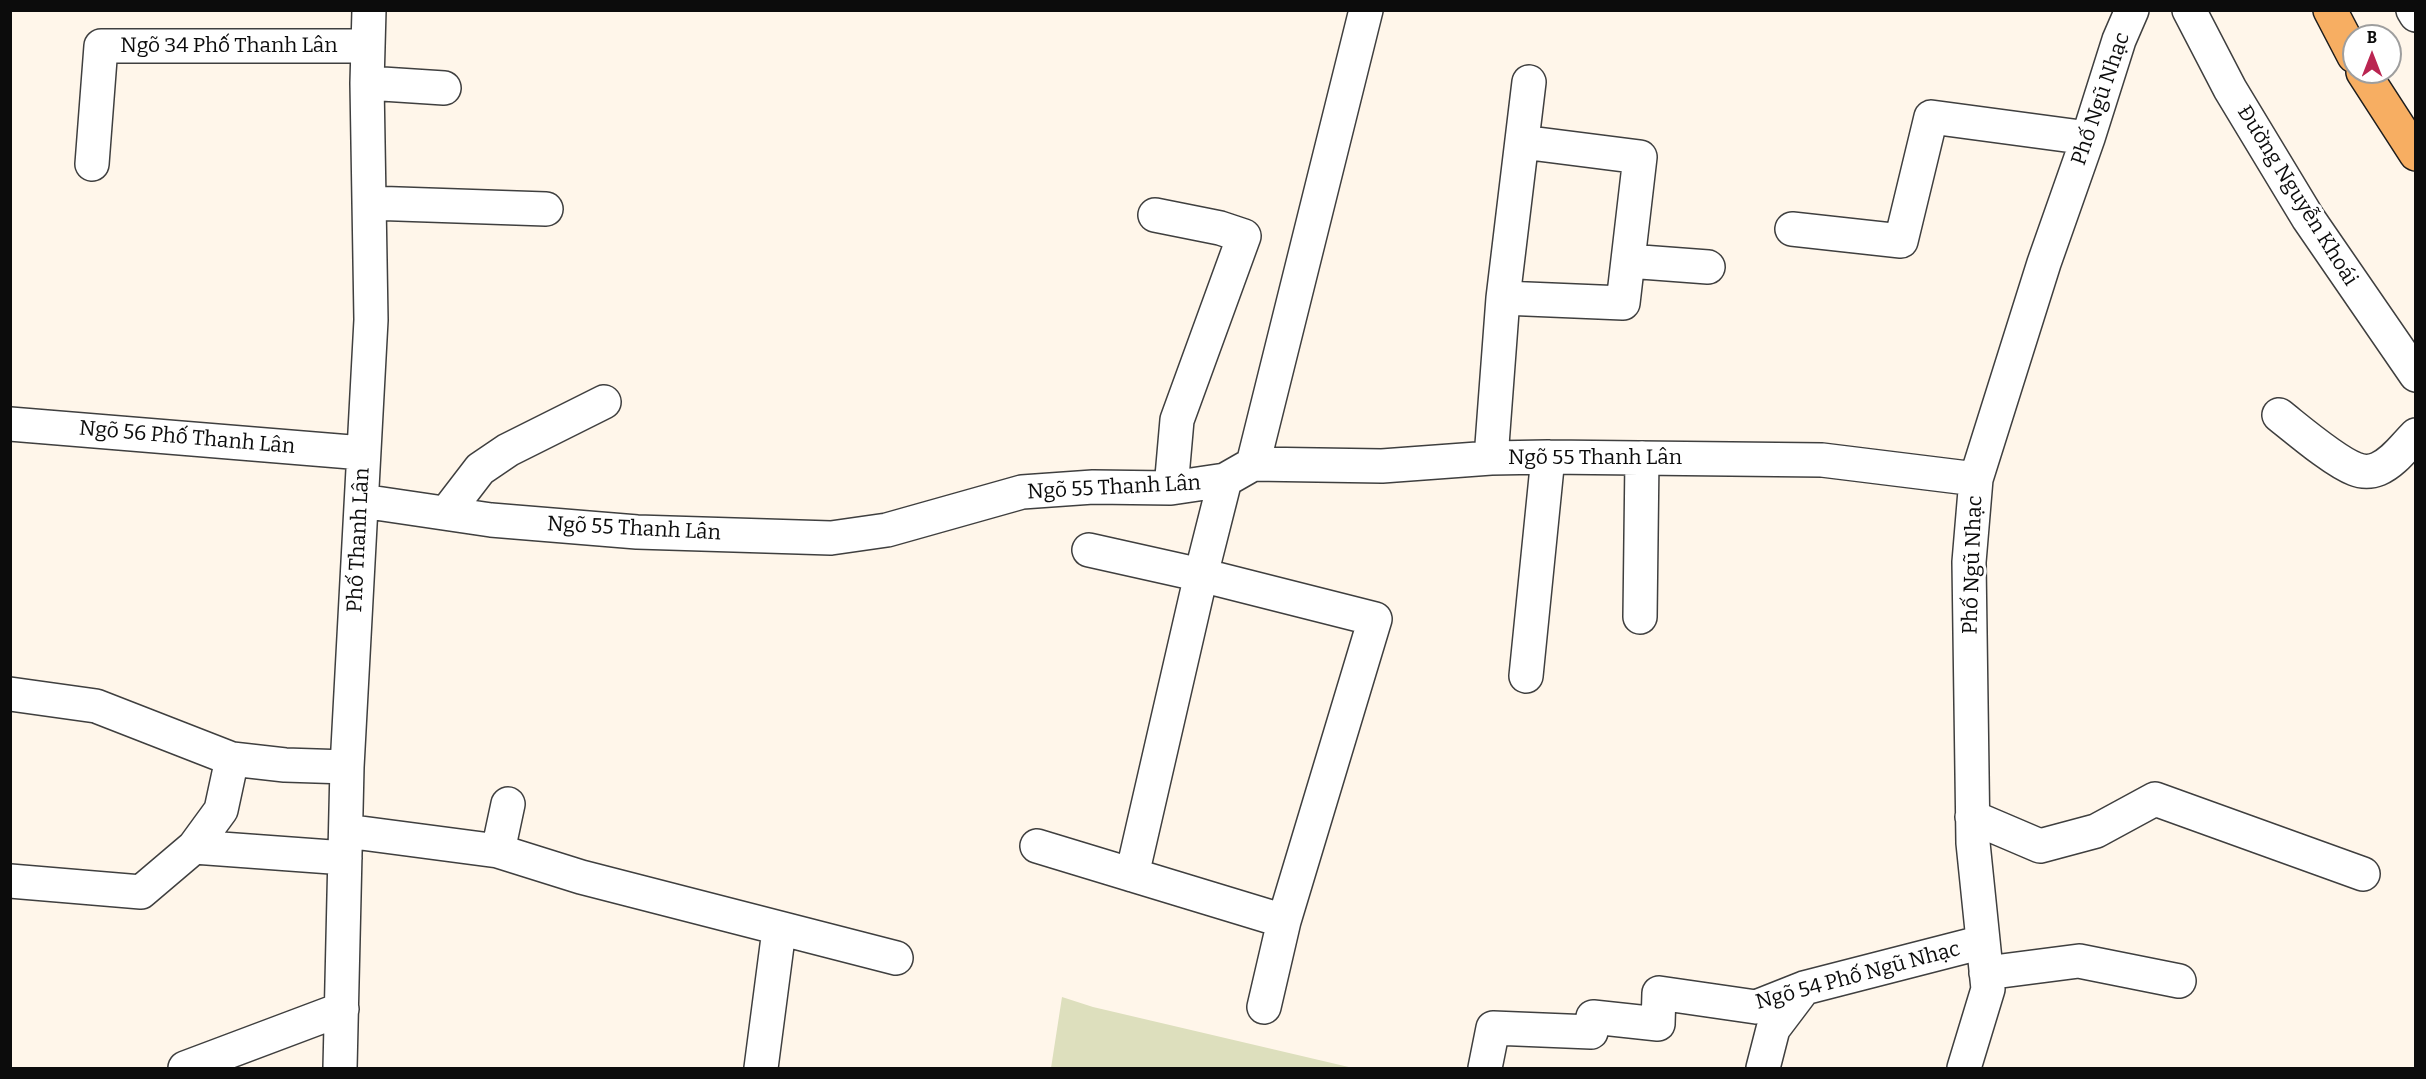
<!DOCTYPE html>
<html>
<head>
<meta charset="utf-8">
<style>
  body { margin:0 }
  #map { position:relative; width:2426px; height:1079px; overflow:hidden; background:#fff6ea; font-family:Bitter,serif }
  canvas { display:block }
  .frame { position:absolute; inset:0; border:12px solid #0c0c0c; pointer-events:none }
  .north { position:absolute; left:2342px; top:24px; width:60px; height:60px; box-sizing:border-box; background:#fff; border:2px solid #9e9e9e; border-radius:50%; rotate:0deg; font-size:16px; font-weight:700; line-height:24px; text-align:center; color:#0c0c0c }
  .north::after { content:''; display:block; margin:auto; width:21px; height:27px; background:#ba2551; clip-path:polygon(50% 0,100% 100%,50% 72%,0 100%) }
</style>
</head>
<body>
<div id="map">
<canvas width="2426" height="1079"></canvas>
<div class="frame"></div>
<div class="north">B</div>
</div>
<script>
const c = document.querySelector('canvas').getContext('2d');
c.lineJoin = 'round';
function fillPath(path, color) {
  c.fillStyle = color;
  c.fill(path, 'evenodd');
}
function trace(path, color, width, dash) {
  c.strokeStyle = color;
  c.lineWidth = width;
  c.lineCap = dash ? 'butt' : 'round';
  c.setLineDash(dash || []);
  c.stroke(path);
}
function drawText(font, color, halo, rows, align = 'center') {
  c.font = font + ' Bitter,serif';
  c.lineWidth = 6;
  c.setLineDash([]);
  c.textBaseline = 'middle';
  c.strokeStyle = halo;
  c.fillStyle = color;
  for (const [text, x, y, turn = 0] of rows) {
    c.save();
    c.translate(x, y);
    c.rotate((+turn || 0) * Math.PI / 180);
    c.textAlign = isNaN(turn) ? turn : align;
    if (halo) c.strokeText(text, 0, 0);
    c.fillText(text, 0, 0);
    c.restore();
  }
}
const cemetery = new Path2D(`
  M1062,997L1093,1007L1353,1068H1051Z`);
const minor = new Path2D(`
  M2189,10L2230,89L2308,218L2416,375
  M2413,10L2416,15
  M367,83L444,88
  M92,164L101,46H367
  M369,203L546,209
  M1155,215L1220,228L1244,236L1177,420L1171,488
  M1792,229L1901,241L1931,117L2088,138
  M1628,261L1708,267
  M1503,298L1623,303L1640,157L1522,142
  M2279,415C2298,430 2334,461 2355,469C2362,472 2371,472 2378,469C2394,462 2404,447 2416,435
  M10,424L363,453
  M1491,458L1503,298L1529,82
  M1253,464L1366,10
  M362,501L491,520L637,532L831,538L887,530L1022,492L1093,487L1171,488L1225,480L1253,464L1382,466L1491,458L1548,457L1822,460L1976,479
  M447,512L480,469L508,450L604,402
  M1089,550L1201,575L1375,619L1284,921
  M1640,617L1642,458
  M1526,676L1548,457
  M10,694L96,706L232,759L285,765L347,767
  M1972,817L2040,846L2096,831L2155,799L2363,874
  M346,831L498,851L508,804
  M1037,846L1284,921L1264,1007
  M194,847L345,858
  M498,851L581,877L896,958
  M1132,875L1201,575L1225,480
  M10,881L141,892L194,847L221,810L232,759
  M1986,973L2079,961L2179,981
  M185,1068L342,1009
  M340,1068L347,767L371,320L367,83L369,10
  M761,1068L779,930
  M1485,1068L1493,1028L1591,1032L1593,1017L1658,1024L1659,993L1756,1007L1804,988L1983,942
  M1763,1068L1773,1029L1804,988
  M1964,1068L1988,989L1973,843L1969,562L1976,479L2044,263L2088,138L2119,40L2132,10`);
const major = new Path2D(`
  M2330,10L2354,56
  M2363,72L2416,154`);
const streetNames = [
  ["Ngõ 34 Phố Thanh Lân",229,46],
  ["Phố Ngũ Nhạc",2101,99,-71],
  ["Đường Nguyễn Khoái",2297,196,58],
  ["Ngõ 56 Phố Thanh Lân",187,438,5],
  ["Ngõ 55 Thanh Lân",1595,458],
  ["Ngõ 55 Thanh Lân",1114,488,-3],
  ["Ngõ 55 Thanh Lân",634,529,3],
  ["Phố Thanh Lân",359,540,-87],
  ["Phố Ngũ Nhạc",1973,565,-88],
  ["Ngõ 54 Phố Ngũ Nhạc",1858,976,-15]
];
fillPath(cemetery, '#dddfbd');
trace(minor, '#3f3f3f', 36);
trace(major, '#1d1d1d', 36);
trace(minor, '#fff', 33);
trace(major, '#f7ae62', 33);
drawText('21px', '#0c0c0c', '#fff', streetNames);
</script>
</body>
</html>
